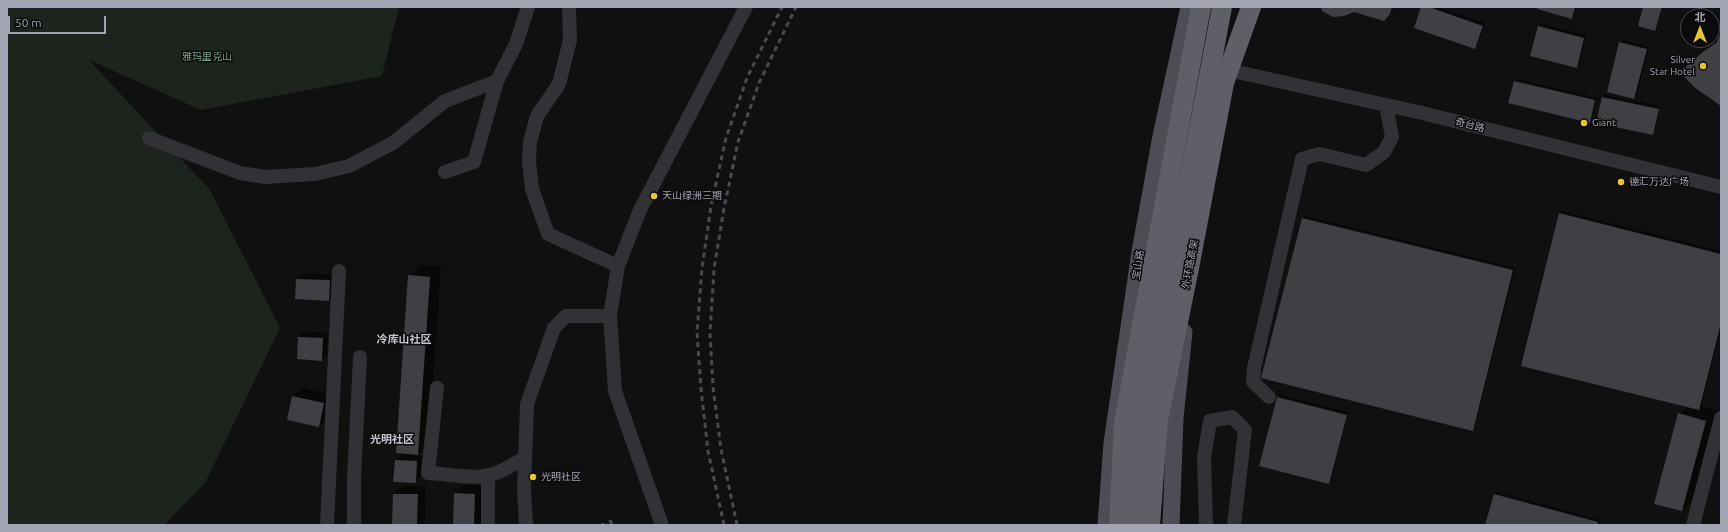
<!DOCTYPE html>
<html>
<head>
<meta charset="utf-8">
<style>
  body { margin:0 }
  #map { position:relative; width:1728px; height:532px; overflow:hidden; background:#101011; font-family:Ubuntu,"Noto Sans SC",sans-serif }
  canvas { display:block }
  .frame { position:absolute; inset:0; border:8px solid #a2a4b2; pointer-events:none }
  .north { position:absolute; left:1680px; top:8px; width:40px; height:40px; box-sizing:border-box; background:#0b0b0c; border:1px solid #47484e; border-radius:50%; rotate:0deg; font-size:11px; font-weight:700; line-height:16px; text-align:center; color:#a2a4b2 }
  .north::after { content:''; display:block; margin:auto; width:14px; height:18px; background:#e8c531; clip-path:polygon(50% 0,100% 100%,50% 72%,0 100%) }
  .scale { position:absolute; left:8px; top:16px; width:98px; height:18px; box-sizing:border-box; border:2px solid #a2a4b2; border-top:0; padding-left:5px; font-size:12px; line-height:14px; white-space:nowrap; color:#a2a4b2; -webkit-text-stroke:3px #0b0b0c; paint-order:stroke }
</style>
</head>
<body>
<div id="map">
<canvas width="1728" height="532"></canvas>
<div class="frame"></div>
<div class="north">北</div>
<div class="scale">50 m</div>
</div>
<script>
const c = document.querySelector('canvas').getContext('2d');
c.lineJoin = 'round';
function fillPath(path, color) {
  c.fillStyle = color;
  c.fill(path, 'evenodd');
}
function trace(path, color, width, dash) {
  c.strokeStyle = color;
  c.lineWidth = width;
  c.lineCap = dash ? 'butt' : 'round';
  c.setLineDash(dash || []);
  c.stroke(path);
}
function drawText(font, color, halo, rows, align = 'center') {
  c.font = font + ' Ubuntu,"Noto Sans SC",sans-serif';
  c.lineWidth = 3;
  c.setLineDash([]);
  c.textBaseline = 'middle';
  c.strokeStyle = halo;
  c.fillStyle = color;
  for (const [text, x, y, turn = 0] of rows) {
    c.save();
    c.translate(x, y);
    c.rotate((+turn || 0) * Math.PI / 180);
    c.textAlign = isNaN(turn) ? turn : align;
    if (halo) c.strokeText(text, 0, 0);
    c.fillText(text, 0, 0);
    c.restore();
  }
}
const green = new Path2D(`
  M7,7H399L382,76L201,110L89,60L210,190L280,328L205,483L164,525H7Z`);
const shadow = new Path2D(`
  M1322,7H1394L1393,11L1384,19L1354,11Z
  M1422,7H1438L1485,23L1478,45L1475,48Z
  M1539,7H1576L1574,15L1571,18Z
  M1644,7H1663L1657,27L1655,29Z
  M1541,24L1586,35L1579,64L1577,66L1539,27Z
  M1721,34V105L1681,72L1719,38Z
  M1623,40L1649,47L1637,95L1634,98L1620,43Z
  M1517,79L1597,98L1592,119L1589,122L1509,102L1515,81Z
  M1605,95L1660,106L1655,131L1653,134L1597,122L1603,97Z
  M1562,211L1721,251V328L1701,406L1717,410L1693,499L1682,510L1679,414L1687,406L1560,214Z
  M1305,216L1515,268L1475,427L1473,430L1263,377L1303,218Z
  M421,265L441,266L429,443L416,455L422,456L421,477L415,482L394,481L396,460L403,453L409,276Z
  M303,273L335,275L334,295L329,300L297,279Z
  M304,332L328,333L327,354L322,360L299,337Z
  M301,388L332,394L327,417L319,426L293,396Z
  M1280,395L1348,412L1331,480L1329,483L1278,397Z
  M463,485L484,486L482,525H454L455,494Z
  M403,486H426L425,525H393L394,494Z
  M1497,492L1600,520L1599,525H1486L1495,494Z`);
const building = new Path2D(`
  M1321,7H1392L1390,14L1384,21L1354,12L1344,16L1333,17L1322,11Z
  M1421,7H1429L1483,26L1475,49L1414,28Z
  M1537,7H1575L1572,19L1537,9Z
  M1643,7H1662L1655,31L1638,26Z
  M1538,26L1584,38L1577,68L1530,56Z
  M1721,32V106L1694,87L1680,72L1704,51L1716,43Z
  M1619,42L1647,49L1634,99L1607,92Z
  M1514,81L1595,100L1590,123L1508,103Z
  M1602,97L1659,109L1653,135L1596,123Z
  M1559,213L1721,254V323L1699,410L1521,366Z
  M1302,218L1513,270L1473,431L1261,378Z
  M408,275L430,277L418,455L396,453Z
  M296,279L330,280L329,301L295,299Z
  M298,337L323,338L322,361L297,359Z
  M292,396L324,403L319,427L287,420Z
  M1277,397L1347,415L1329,484L1259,466Z
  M1678,413L1706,421L1682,511L1654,504Z
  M395,460L417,461L416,483L393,482Z
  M454,493L475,494L474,525H453Z
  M393,494H418L417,525H392Z
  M1494,494L1598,522V525H1485Z`);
const minor = new Path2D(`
  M569,7L570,40L559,84L537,116L530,142L529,161L532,189L548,234L618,266
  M1219,68L1422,113L1721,187
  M149,138L240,173L265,177L315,174L349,166L393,143L445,101L497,81
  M445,172L474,162L497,81L516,44L528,7
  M437,388L428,473C449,474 474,480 494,474C505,470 515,463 525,458
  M1269,397L1253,382L1254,368L1302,159L1319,154L1366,165L1384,152L1392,137L1386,105
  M488,475V525
  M327,525L339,271
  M354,525V479L360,357
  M526,525L524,491L527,404L554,328L566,316H610
  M662,525L615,391L610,316L618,266L640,210L746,7
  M1206,525L1204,457L1210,421L1232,417L1245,430L1234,525
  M1693,525L1721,418`);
const major = new Path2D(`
  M1106,525L1112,443L1140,252L1161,136L1189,7
  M1171,525L1175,418L1184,332`);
const highway = new Path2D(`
  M1119,525L1124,423L1201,7
  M1139,525L1137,511L1143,425L1222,7`);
const rail = new Path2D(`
  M610,520L612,525
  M603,523V525
  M724,525L708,451L701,389L697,333L702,268L711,206L726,138L747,78L782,7
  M737,525L721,449L713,387L710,333L714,269L724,208L738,142L759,83L796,7`);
const highwayBridge = new Path2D(`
  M1150,525L1158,420L1189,268L1224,83L1251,7`);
const markers = [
  [1703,66,4,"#e8c531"],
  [1584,123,4,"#e8c531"],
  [1621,182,4,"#e8c531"],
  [654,196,4,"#e8c531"],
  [533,477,4,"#e8c531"]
];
const parkNames = [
  ["雅玛里克山",207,57]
];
const poiNames = [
  ["Silver",1695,60,"right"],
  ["Star Hotel",1695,72,"right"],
  ["Giant",1592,123],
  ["德汇万达广场",1629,182],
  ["天山绿洲三期",662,196],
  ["光明社区",541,477]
];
const streetNames = [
  ["奇台路",1470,125,14],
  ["外环路高架",1190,264,-79],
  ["宝山路",1138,265,-81]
];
const neighbourhoodNames = [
  ["冷库山社区",404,339],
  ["光明社区",392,439]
];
fillPath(green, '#1d241e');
fillPath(shadow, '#0007');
fillPath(building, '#3f3f44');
trace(minor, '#313136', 14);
trace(major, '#4d4e55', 17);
trace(highway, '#5e5f67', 20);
trace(rail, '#4a4b51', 3, [5, 4]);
trace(highwayBridge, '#5e5f67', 20);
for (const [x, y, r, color] of markers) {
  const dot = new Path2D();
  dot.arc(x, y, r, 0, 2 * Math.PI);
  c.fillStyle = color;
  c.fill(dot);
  trace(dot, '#0b0b0c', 1.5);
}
drawText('10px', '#799c80', '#0b0b0c', parkNames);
drawText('10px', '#a2a4b2', '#0b0b0c', poiNames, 'left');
drawText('10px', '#a2a4b2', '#0b0b0c', streetNames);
drawText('bold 11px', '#c3c4ce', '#0b0b0c', neighbourhoodNames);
</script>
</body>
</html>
